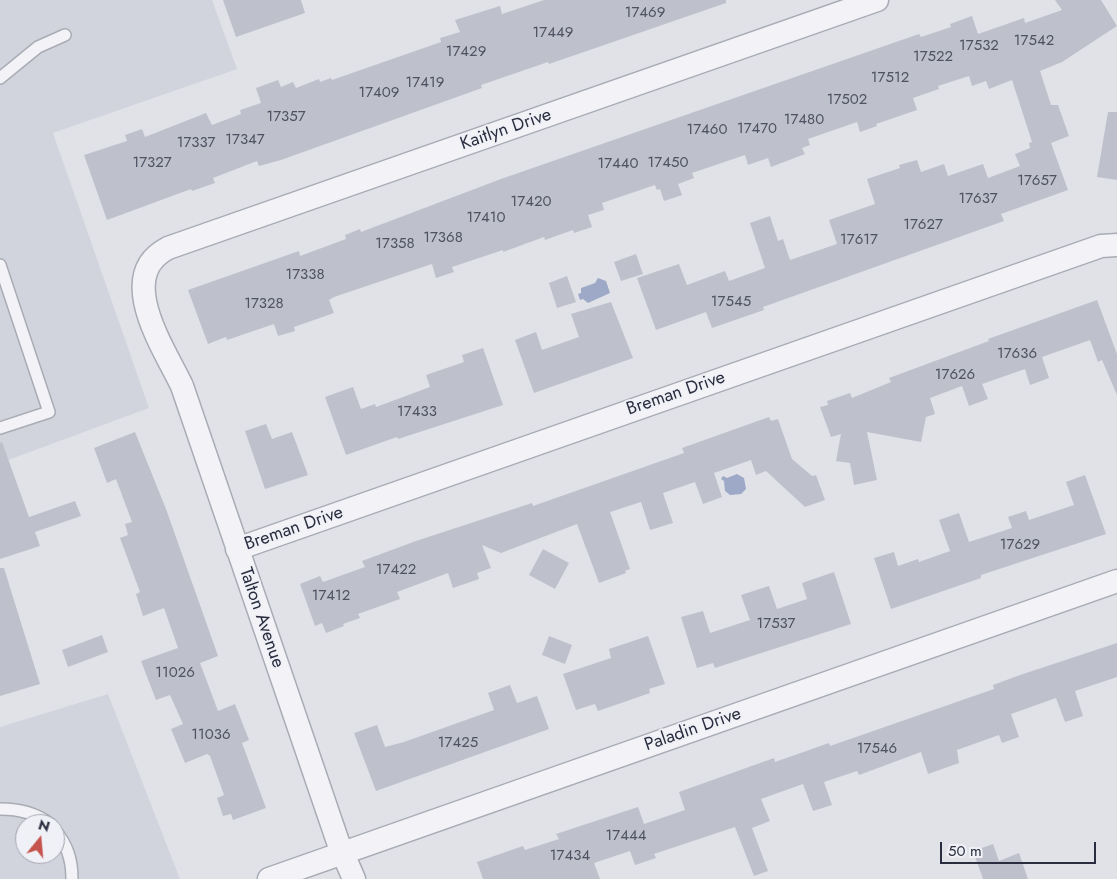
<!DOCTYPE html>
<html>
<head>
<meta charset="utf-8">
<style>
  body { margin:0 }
  #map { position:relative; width:1117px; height:879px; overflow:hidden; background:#e0e2e8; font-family:Jost,sans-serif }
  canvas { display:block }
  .north { position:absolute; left:15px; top:814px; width:50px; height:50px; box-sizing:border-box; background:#f0f1f6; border:1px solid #a1a3ad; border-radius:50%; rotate:17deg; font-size:14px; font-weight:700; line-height:20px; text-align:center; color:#2a2d3f }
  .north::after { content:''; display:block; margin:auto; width:18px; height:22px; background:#c6534d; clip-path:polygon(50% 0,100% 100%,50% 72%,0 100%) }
  .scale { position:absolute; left:940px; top:842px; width:156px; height:22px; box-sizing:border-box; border:2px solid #2a2d3f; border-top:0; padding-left:6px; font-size:15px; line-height:18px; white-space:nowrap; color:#2a2d3f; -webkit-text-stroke:4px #f0f1f6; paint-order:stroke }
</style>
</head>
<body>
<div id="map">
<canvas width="1117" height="879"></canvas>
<div class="north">N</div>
<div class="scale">50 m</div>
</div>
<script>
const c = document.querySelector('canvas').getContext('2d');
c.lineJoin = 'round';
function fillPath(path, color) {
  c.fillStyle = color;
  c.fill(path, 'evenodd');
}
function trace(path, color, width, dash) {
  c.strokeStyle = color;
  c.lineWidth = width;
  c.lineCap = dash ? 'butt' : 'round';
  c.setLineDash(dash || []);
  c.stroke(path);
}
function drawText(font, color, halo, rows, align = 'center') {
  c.font = font + ' Jost,sans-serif';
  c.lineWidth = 4;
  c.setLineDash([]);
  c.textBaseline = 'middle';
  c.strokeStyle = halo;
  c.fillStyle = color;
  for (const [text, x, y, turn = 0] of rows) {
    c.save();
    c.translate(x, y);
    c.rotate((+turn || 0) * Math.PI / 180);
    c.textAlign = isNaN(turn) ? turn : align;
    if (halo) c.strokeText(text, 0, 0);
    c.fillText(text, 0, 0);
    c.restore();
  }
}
const built = new Path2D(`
  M0,0H212L237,69L53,133L149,408L0,463Z
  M108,694L180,879H0V727ZM25,824H55V854H25Z`);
const water = new Path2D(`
  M598,278L606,281L610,293L588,303L583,299L580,300L578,294L581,293V288L595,283Z
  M737,474L744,478L746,489L741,494L730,495L725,491L724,481L721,479L723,476L727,478Z`);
const building = new Path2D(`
  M223,0H301L305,13L236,37Z
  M544,0H726V3L549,64L548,62L481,85L482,88L281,160L259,166L257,161L213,178L215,183L192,191L191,189L107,220L84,155L127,141L125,135L142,129L145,137L206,113L212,125L241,114L240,110L261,103L256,88L278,80L281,87L293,82L296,88L319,79L320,82L331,78L332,80L441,42L440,38L460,32L455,20L500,6L502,14Z
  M1055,0H1101L1117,26L1062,62L1040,71L1051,105H1058L1069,136L1051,143L1068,190L1001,214L1004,221L763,307L764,310L712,328L706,312L656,330L637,278L679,264L687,285L725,271L729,281L765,268L750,223L770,216L778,241L783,239L790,260L837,244L829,220L875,204L867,179L900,168L899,165L917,160L921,172L944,164L948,176L983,164L988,178L1020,166L1015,154L1030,148L1029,143L1032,142L1012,80L989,89L986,81L972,86L969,76L938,86L939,89L913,98L917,110L876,124L877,126L860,132L857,122L808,139L810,145L802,148L805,154L771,167L768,158L748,165L745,155L692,173L694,178L678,184L682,195L664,201L660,189L657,190L655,185L602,203L604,210L588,215L592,227L574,233L573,230L545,240L544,237L503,252V250L452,267L454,272L436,278L432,264L334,297L329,300L334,313L294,327L295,331L278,336L274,324L227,340L226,337L208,344L188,290L299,251L300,256L346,239L345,235L360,229L361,232L501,179L919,34L921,37L951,27L950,24L972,16L978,34L1024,18L1025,23L1062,10Z
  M1108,112H1117V180L1097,177Z
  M636,254L643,274L621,281L614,262Z
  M567,276L576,302L557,308L549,283Z
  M1097,300L1117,354V395L1102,360L1098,362L1090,340L1042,357L1049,378L1030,385L1025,369L982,384L988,399L969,406L962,386L930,398L935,414L926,417L921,442L867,432L877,480L854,485L850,463L836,461L841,434L831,437L820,407L828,405L827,401L850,393L852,398L891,382L889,378L989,341L988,339Z
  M611,302L633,358L534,393L515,340L536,332L542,350L579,337L571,314Z
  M483,348L503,405L398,439L397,437L346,455L325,397L353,387L361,409L375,404L376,407L430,387L426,375L464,362L462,355Z
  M769,417L771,421L778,419L792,459L812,476L816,475L825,500L805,507L766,471L756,475L751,460L714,473L722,497L703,504L695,482L663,493L673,523L650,530L641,502L610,512L630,569L625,571L626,573L599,583L577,524L501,553L482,545L491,568L477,573L479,579L453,588L448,573L397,592L400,599L358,614L360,618L343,624L344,626L326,633L322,623L315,626L300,584L320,576L323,582L365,567L362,561L416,541L532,503L533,506L684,453L682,448Z
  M266,424L272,439L292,432L308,475L265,489L245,431Z
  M135,432L166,509L218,656L200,663L218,711L235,704L249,740L242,743L266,808L233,820L231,814L223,816L217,798L224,795L210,756L207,754L185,763L171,729L183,724L170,695L156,700L141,661L178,648L164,608L143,616L136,594L140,592L120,538L128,535L125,524L132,522L116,479L107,483L94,448Z
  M2,442L29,517L75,501L81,516L35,532L40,546L0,559V443Z
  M1085,475L1106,534L981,575V578L891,609L874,558L894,552L898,566L918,559L919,562L950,551L939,520L959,513L969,542L1012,528L1008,517L1026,511L1029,520L1074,505L1066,482Z
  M543,549L569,563L555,589L529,575Z
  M0,568H4L40,684L0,696Z
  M834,572L851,624L715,668L713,663L697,668L681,617L703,611L710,633L750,620L741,595L769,586L777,609L807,599L802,583Z
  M102,635L108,652L68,667L62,650Z
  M549,636L572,645L565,664L542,655Z
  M648,636L665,684L649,689L650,693L598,711L595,704L576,710L563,674L611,658L609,649Z
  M1117,643V677L1075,691L1083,716L1065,722L1056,698L1011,714L1019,737L1002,743L999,735L957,750L959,763L928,774L921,752L859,775L857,771L824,782L832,805L813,811L803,784L761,799L770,821L752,828L768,871L754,876L735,827L654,854L656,858L635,865L630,851L594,863L600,879H483L477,862L523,846L525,850L559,839L556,834L638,807L644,824L685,810L679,792L774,758L775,762L829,743L830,746L994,689L993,685L1020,675Z
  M510,685L517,703L537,696L549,729L376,791L354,733L377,725L385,747L404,742L494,710L488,693Z
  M993,844L999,861L1019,853L1028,879H983L973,851Z`);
const lane = new Path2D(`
  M0,78L38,47L65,35
  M0,265L49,412L0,428
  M0,809C18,809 36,813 50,824
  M55,830C67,845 72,859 72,879`);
const street = new Path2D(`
  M237,549L1101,246L1117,245
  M269,879L1117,581
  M354,879L338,842L182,386C164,348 114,276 168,248L877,0`);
const numberNames = [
  ["17469",645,13],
  ["17449",553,33],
  ["17542",1034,41],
  ["17532",979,46],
  ["17429",466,52],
  ["17522",933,57],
  ["17512",890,78],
  ["17419",425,83],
  ["17409",379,93],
  ["17502",847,100],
  ["17357",286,117],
  ["17480",804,120],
  ["17470",757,129],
  ["17460",707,130],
  ["17347",245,140],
  ["17337",196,143],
  ["17327",152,163],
  ["17450",668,163],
  ["17440",618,164],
  ["17657",1037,181],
  ["17637",978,199],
  ["17420",531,202],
  ["17410",486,218],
  ["17627",923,225],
  ["17368",443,238],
  ["17617",859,240],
  ["17358",395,244],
  ["17338",305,275],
  ["17545",731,302],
  ["17328",264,304],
  ["17636",1017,354],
  ["17626",955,375],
  ["17433",417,412],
  ["17629",1020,545],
  ["17422",396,570],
  ["17412",331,596],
  ["17537",776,624],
  ["11026",175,673],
  ["11036",211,735],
  ["17425",458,743],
  ["17546",877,749],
  ["17444",626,836],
  ["17434",570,856]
];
const streetNames = [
  ["Kaitlyn Drive",506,130,-19],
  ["Breman Drive",676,394,-19],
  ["Breman Drive",294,529,-19],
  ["Talton Avenue",261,618,71],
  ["Paladin Drive",693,730,-19]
];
fillPath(built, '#d2d4dd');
fillPath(water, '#9da9c6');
fillPath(building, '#bec0cb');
trace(lane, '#a9acb5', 14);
trace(street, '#a9acb5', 25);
trace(lane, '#f3f3f7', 11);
trace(street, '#f3f3f7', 22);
drawText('15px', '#4f5262', null, numberNames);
drawText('18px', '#2a2d3f', '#f0f1f6', streetNames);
</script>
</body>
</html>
